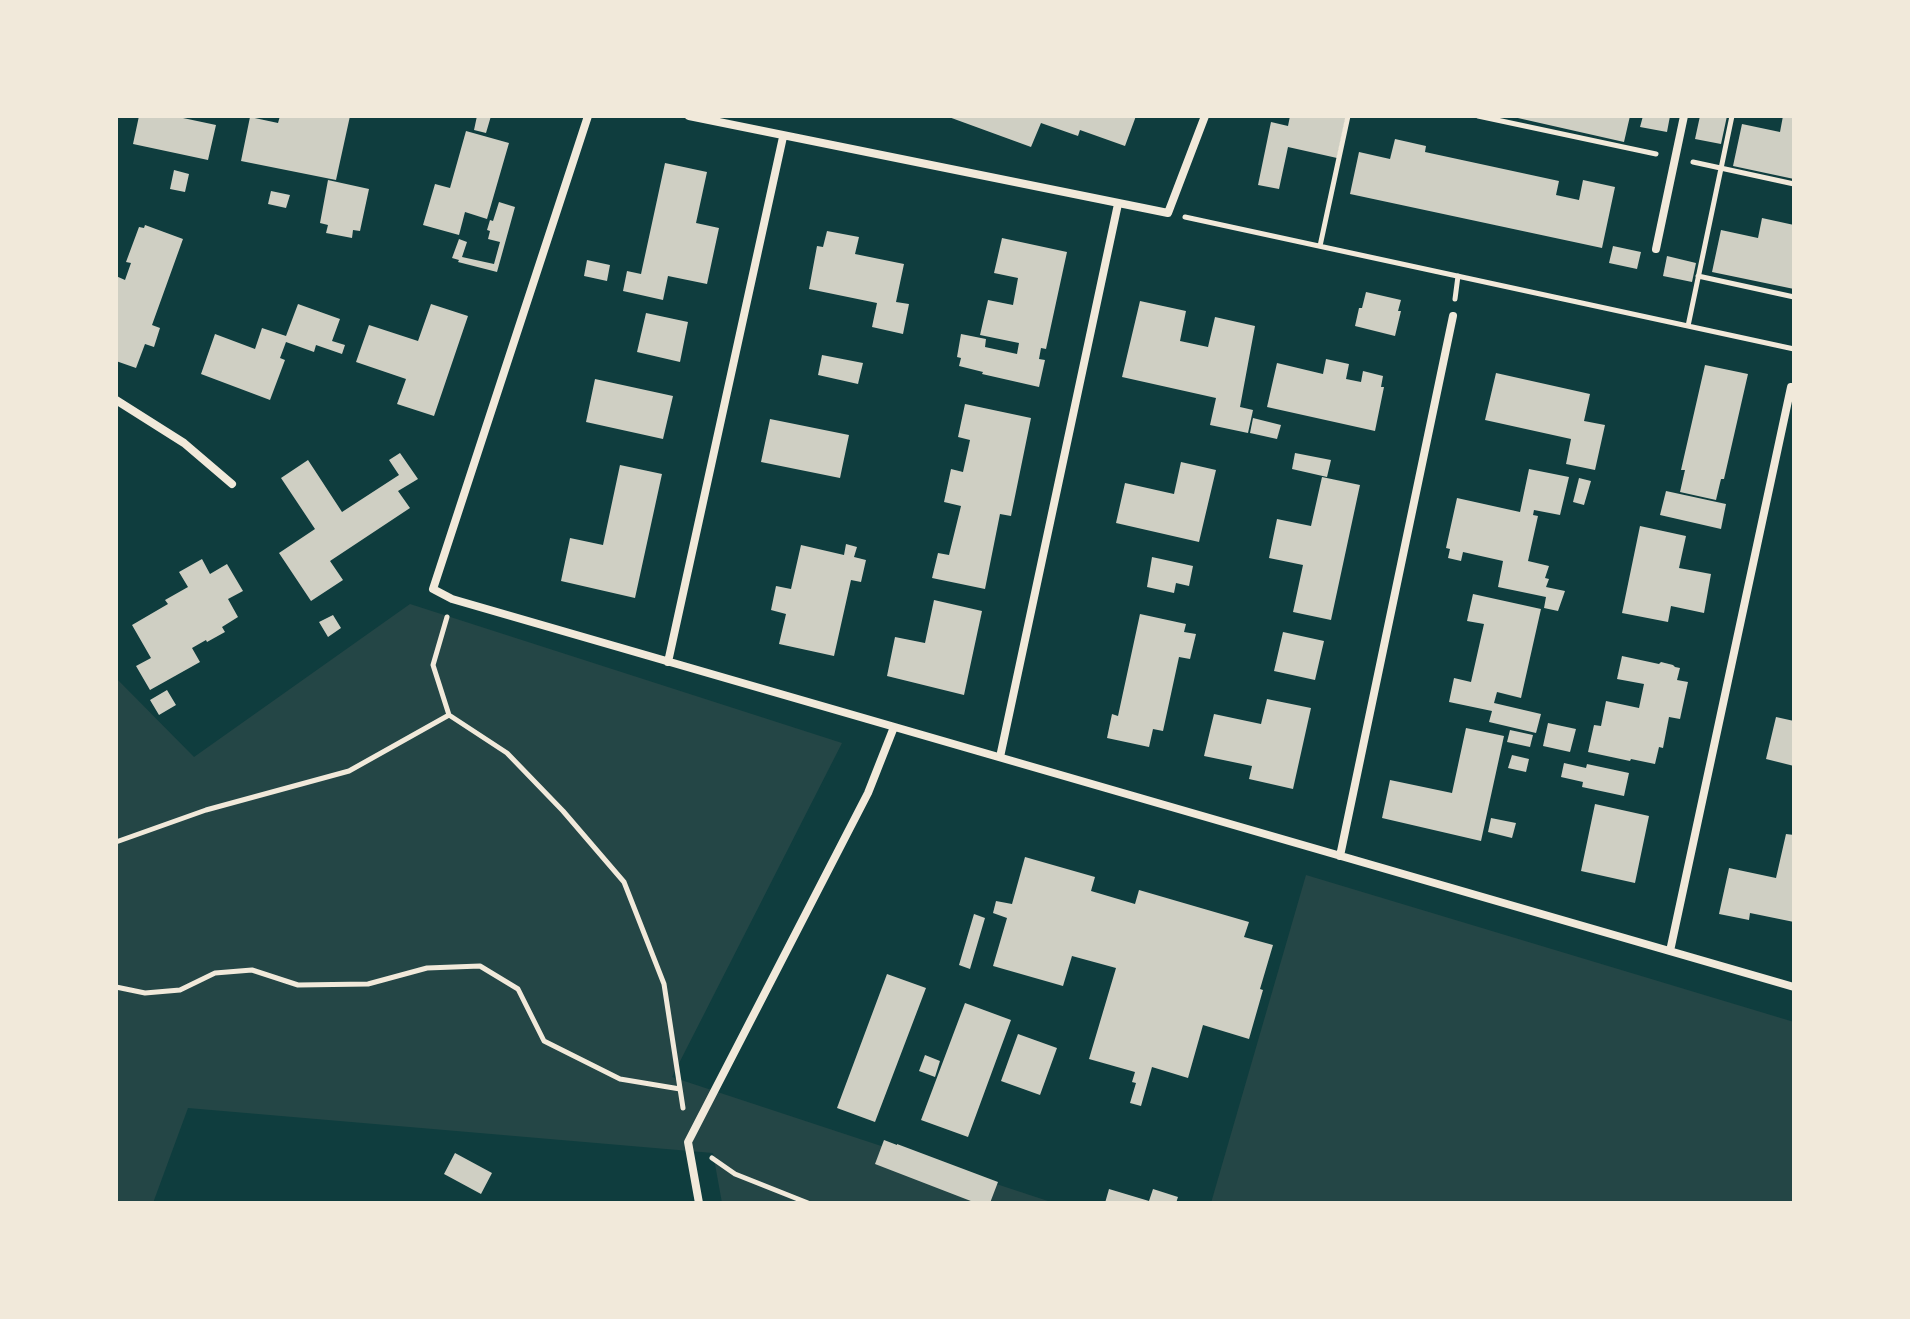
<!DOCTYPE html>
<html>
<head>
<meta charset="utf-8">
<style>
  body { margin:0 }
  #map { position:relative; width:1910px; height:1319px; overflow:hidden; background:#0f3d3e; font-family:"Archivo Narrow",sans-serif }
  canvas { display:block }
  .frame { position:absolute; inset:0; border:118px solid #f1e9da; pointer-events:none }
</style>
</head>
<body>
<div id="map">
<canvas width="1910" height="1319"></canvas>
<div class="frame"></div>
</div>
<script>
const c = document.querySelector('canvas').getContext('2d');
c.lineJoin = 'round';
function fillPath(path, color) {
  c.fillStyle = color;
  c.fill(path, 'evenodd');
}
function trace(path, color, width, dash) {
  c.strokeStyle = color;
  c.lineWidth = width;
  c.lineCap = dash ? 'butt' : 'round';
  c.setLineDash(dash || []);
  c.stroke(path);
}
const green = new Path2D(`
  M410,604L842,743L672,1077L1054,1203H722L713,1153L188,1108L153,1203H116V678L194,757Z
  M1306,875L1794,1022V1203H1211Z`);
const building = new Path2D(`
  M139,116H184L183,118L216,125L208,160L133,144Z
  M280,116H350L336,180L241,161L250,117L278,123Z
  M477,116H491L486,133L474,130Z
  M946,116H1136L1125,146L1080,130L1078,136L1041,123L1031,147Z
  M1290,116H1346L1337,158L1288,147L1279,189L1258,185L1271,122L1288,126Z
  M1509,116H1630L1624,142Z
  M1643,116H1670L1667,132L1640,127Z
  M1700,116H1727L1721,144L1695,139Z
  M1783,116H1794V179L1733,166L1742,124L1780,132Z
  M466,131L509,143L487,219L465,212L459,235L423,225L435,184L450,188Z
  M1395,139L1426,146L1425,152L1559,181L1556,195L1579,200L1583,180L1615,187L1602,248L1350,194L1359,152L1390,159Z
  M665,163L707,172L696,223L719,228L707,284L668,276L663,300L623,291L627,271L641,274Z
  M174,170L189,174L185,192L170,189Z
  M328,180L369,189L360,231L353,230L352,238L326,233L328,225L320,223Z
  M271,191L290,195L286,208L268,204Z
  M499,202L515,207L497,272L458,262L459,260L452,258L459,239L467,242L462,257L494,264L500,242L488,239L490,231L487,230L490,220L493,221Z
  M1762,218L1794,225V289L1712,272L1721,230L1758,238Z
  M145,225L183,239L152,325L160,328L154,347L145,344L136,368L116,361V276L125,280L131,263L126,262L139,227L144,228Z
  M827,231L859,237L855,254L904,264L896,302L909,304L903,334L872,327L877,303L809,289L817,246L823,247Z
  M1002,238L1067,252L1046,349L1041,348L1039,359L1045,360L1039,387L982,374L983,372L959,366L961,358L957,357L961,334L986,339L985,347L1017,354L1019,343L980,335L988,300L1013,305L1018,278L994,273Z
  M1613,246L1641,252L1637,269L1609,263Z
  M1667,256L1696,263L1692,282L1663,276Z
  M587,260L610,265L607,281L584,276Z
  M1366,292L1401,300L1398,311H1401L1395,336L1355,326L1359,308H1362Z
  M1140,301L1186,311L1180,341L1208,347L1215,317L1255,326L1240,407L1253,410L1248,433L1210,425L1216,398L1122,377Z
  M298,304L340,319L332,341L345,345L342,354L316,345L314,352L286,342L280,358L285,360L270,400L201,374L215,334L255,349L262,328L286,336Z
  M431,304L468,316L434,416L397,404L406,379L356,362L369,325L418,341Z
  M646,313L688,322L680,362L637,352Z
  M822,355L863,363L858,384L818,375Z
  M1326,359L1349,364L1346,379L1361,382L1363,371L1383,376L1381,387H1384L1375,431L1267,407L1277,363L1323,374Z
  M1705,365L1748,374L1724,479H1721L1716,500L1680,492L1685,470H1681Z
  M1496,373L1590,394L1584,421L1605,425L1595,470L1566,464L1571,439L1485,420Z
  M595,379L673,396L663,439L586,422Z
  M965,404L1031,418L1011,516L1000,514L985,589L932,578L938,553L949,555L961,506L944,502L951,469L963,472L970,440L958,437Z
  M1253,418L1281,425L1277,439L1250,433Z
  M770,419L849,435L840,478L761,462Z
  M400,453L418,479L398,491L410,508L330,561L343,580L311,601L279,553L315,529L281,478L308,460L342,512L399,475L389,460Z
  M1295,453L1331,460L1327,477L1292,469Z
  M1181,462L1216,470L1199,542L1116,523L1125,483L1174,494Z
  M620,465L662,474L635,598L561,581L570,538L603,545Z
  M1529,469L1569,477L1560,515L1534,510L1533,515L1538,516L1528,561L1549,566L1545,578L1549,579L1546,587L1565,591L1558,611L1544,608L1546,597L1498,587L1503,561L1463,552L1461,561L1448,558L1450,549L1446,548L1457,498L1520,512Z
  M1322,477L1360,485L1331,620L1293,612L1303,565L1269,558L1277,519L1311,526Z
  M1579,478L1591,481L1584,505L1573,502Z
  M1666,491L1726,504L1721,529L1660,515Z
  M1640,526L1686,536L1679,568L1711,574L1704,613L1671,606L1668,622L1622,613Z
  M846,544L857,547L854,557L866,560L861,582L851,580L834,656L779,644L786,614L771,610L776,586L791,589L801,545L844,555Z
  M1152,557L1193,566L1189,586L1176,583L1174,593L1147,587Z
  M202,559L210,574L227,564L243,591L228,599L238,617L222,627L225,632L207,642L206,640L192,648L200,662L150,690L136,666L151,658L132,625L168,604L165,600L188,587L179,572Z
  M1473,594L1541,609L1521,698L1497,692L1494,703L1541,714L1536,733L1489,722L1492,711L1449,702L1454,678L1471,682L1484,624L1467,621Z
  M934,600L982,611L964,695L887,676L895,637L925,643Z
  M1140,614L1186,624L1184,632L1196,634L1190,659L1179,657L1163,731L1153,729L1149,747L1107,738L1112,714L1118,716Z
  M333,615L341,628L328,637L319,622Z
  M1283,632L1324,641L1315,680L1274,671Z
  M1622,656L1659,664L1661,662L1673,665L1675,667L1680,668L1677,680L1688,682L1680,719L1669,717L1663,748L1659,747L1655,764L1631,759L1630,761L1588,752L1594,725L1601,726L1606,701L1639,708L1644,684L1617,679Z
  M167,690L176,705L159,715L150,700Z
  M1267,699L1311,708L1293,789L1249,779L1252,766L1204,756L1214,714L1261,724Z
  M1776,717L1794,721V766L1766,759Z
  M1548,723L1576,729L1570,752L1543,746Z
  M1466,728L1504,736L1481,841L1382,818L1390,780L1452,793Z
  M1510,730L1533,735L1530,747L1507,742Z
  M1512,755L1529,759L1526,772L1508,768Z
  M1564,763L1586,768L1587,764L1629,773L1624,796L1582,787L1583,782L1561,777Z
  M1595,804L1649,816L1635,883L1581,871Z
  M1491,818L1516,823L1512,838L1488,832Z
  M1786,834L1794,835V922L1750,913L1749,920L1719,914L1729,868L1776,878Z
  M1025,857L1095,877L1091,891L1135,904L1139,890L1249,922L1244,937L1273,945L1260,989L1263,990L1249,1039L1203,1025L1188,1078L1152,1067L1141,1106L1130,1103L1136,1083L1132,1082L1135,1072L1089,1059L1116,968L1072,956L1063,986L993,966L1007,918L993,913L996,901L1012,904Z
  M974,914L985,918L970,969L959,965Z
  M887,974L926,988L875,1122L837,1108Z
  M965,1003L1011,1020L968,1137L921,1120Z
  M1018,1034L1057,1048L1040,1095L1001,1081Z
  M925,1055L940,1061L935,1077L919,1071Z
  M884,1140L897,1145V1144L998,1182L990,1203H976L875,1164Z
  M455,1153L492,1173L481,1194L444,1174Z
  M1109,1189L1149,1201L1153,1189L1178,1197L1176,1203H1105Z`);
const path = new Path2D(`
  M1478,116L1656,154
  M1693,162L1794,184
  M1185,217L1794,349
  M1320,246L1348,116
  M1698,276L1794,297
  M1455,299L1458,276
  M1688,326L1732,116
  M447,617L433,665L449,715L507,753L563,811L624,882L664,984L683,1108
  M116,842L206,810L349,771L449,715
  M116,987L145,993L180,990L215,973L252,970L298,985L368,984L427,968L480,966L518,989L544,1041L620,1079L680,1089
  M712,1158L735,1174L808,1203`);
const minor = new Path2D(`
  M588,116L433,589L452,599L1794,987
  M689,116L1168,213L1205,116
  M1656,249L1684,116
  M116,400L184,443L232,484
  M668,662L783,137
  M1000,757L1118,204
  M1340,856L1453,316
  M1670,951L1791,387
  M699,1203L688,1142L868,793L894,727`);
fillPath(green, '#244646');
fillPath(building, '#cfcfc3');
trace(path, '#f1e9da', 5);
trace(minor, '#f1e9da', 8);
</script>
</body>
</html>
